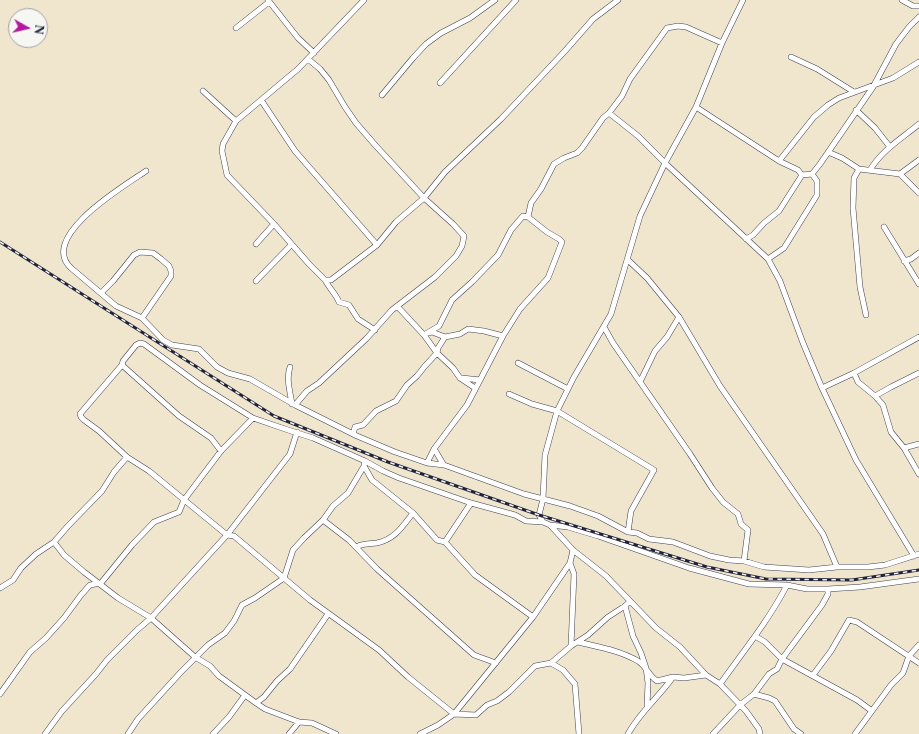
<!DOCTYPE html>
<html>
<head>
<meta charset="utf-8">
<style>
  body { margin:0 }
  #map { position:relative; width:919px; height:734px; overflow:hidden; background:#efe6cd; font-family:"Libre Caslon Text",serif }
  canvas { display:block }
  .north { position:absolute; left:8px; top:8px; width:40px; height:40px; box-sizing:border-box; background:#f6f6f2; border:1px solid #a1a1a9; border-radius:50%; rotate:98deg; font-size:11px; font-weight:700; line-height:16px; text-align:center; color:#22223b }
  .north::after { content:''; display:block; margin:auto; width:14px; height:18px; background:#b5179e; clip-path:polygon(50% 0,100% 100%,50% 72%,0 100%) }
</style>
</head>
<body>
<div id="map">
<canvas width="919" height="734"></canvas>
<div class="north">N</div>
</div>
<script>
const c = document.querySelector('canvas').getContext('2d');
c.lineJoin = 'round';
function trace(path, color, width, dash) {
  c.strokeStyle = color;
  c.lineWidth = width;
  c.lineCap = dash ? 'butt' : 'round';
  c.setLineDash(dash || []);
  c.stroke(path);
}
const street = new Path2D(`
  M268,0L298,38L314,53
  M364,0L298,69L236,121L223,144L222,151L227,175L274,224L309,264L325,280H331L377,245
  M743,0L722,43L696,107L665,163L640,216L611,314L574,377L557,411L545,455L543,499L539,515L543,522L550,525L573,550L606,576L656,628L680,647L706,675L720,684L746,711L759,729L760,734
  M902,0L913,6H919
  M236,28L269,2
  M791,57L817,69L854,92
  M440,83L516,0
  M203,91L236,121
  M382,95L413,58L426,44L441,33L470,18L495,0
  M261,100L295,151L377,245L396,222L424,198L445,172L501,119L565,51L593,19L618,0
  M696,107L779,161L798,170L802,175L812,174L820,164L873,87L896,44L909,27L919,17
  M856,110L875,128L890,147
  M609,113L638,136L665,163L768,259L780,281L803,343L822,388L856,460L914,556
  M828,152L842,158L859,169L854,178L853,208L860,287L866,315
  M779,161L814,117L828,105L839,98L893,78L919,62
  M859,169L900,174L919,193
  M870,170C882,150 901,139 919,124
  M146,171C124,186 38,237 71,268L116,306L142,318L163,340L172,345L199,349L217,367L228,373L250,379L295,405L357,436L395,452L427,463L444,465L524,494L570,506L598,516L628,532L637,533L649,539L673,542L710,556L729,560L744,561L764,567L809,570L837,567H868L885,565L919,554
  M900,174L919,160
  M884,227L919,284
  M746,239L753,235L764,223L779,211L802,175
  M256,244L274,224
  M768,259L784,248L817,195V181L812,174
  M628,260L647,278L679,317L720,386L823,534L837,567
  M904,261L911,259L919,253
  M325,280C329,288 336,294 339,302L349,305L358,319L375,330
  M256,281L291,245
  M101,293L113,281L134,255L140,252L153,253L161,259L169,266L171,271V276L142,318
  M397,306L424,335L437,353L453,368L460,378L475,388
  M604,327L613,343L690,454L712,488L723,502L738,514L741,524L748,530L744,561
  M429,333L432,332L445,337L460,334L468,329L484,331L503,336
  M424,335L439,326L452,300L472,282L498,255L511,230L523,216L528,217L531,203L541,189L554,164L564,158L577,153L582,148L603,118L609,113L622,96L630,79L667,28L678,26L686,27L722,43
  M518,363L568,389
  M122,365L179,416L211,438L221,451
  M290,367C286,379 290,391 292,404
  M854,373L858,382L875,396L883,405L891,432L904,448L919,474
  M462,378L480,380
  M640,382L655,351L667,337L679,317
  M822,388L854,373L919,337
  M509,394L532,404L557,411L654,470L631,511L628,532
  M875,396L891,387L919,373
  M295,405L307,391L319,383L366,339L392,310L435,277L456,256L462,246L464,236L453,224L424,198L376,146L356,123L345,107L329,80L320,69L308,59
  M353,434L355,427L363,425L376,411L396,401L407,385L417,376L425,366L437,353L438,348L445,337
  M904,448L919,444
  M434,449C438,454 440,460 444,465
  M427,463L434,449L467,405L503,336L520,309L548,278L562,242L559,239L547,232L528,217
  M364,466L372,480L413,513L437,540L445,542L471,503
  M323,520L349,540L377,569L474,655L496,663
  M543,522L526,521L515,515L471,503L399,478L383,471L365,461L313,438L288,430L253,418L200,385L144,344L140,343L136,345L123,361L122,365L80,414L81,417L84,420L99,431L127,457L149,471L227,535L234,536L310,600L379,650L408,677L454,714L476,715L487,705L497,701L509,692L535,666L551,663L571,646L588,635L608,617L625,606L630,601
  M550,525L568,527L598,536L689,568L749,584L787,585L807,589H828L860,587L919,579
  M54,542L64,555L84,572L118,598L151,618L195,657L210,666L219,676L256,703L265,709L299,722L312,723L336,734
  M445,542L475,575L533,617
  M356,547C364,543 369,544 377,543C395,539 402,527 413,513
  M570,563L574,574L571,646
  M0,588L13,580L21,568L36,554L54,542L68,526L102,491L114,472L127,457
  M625,606L633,636L641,653L646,668L648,683L647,706
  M755,636L765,642L782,659L857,700L872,711
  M578,642C598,647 619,650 638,661C646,666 649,676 657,681L673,677
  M551,663L563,670L575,684L579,734
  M813,675L831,651L849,620L857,622L919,663
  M720,684C743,652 769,620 787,585
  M0,694L30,652L46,638L64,618L81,595L90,585L101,583L132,545L154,522L179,512L184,500L221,451L253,418
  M754,694L769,698L775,701L794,729L801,734
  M256,703L264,697L277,681L290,669L328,614
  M45,734L62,711L96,674L107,660L137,630L151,618L227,535L290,454L297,432
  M128,734L138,719L181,672L208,645L225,633L234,621L242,605L255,598L284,578L293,550L304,538L323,520L333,506L348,493L364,466L365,461
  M213,734L229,717L245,695
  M289,734L299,722
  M420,734L438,725L454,714L533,617L570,563L573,550
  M628,734C640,712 659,697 673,677L684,678L706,675
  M713,734L740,705L754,694L769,674L777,669L782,659L822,605L828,594V589
  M855,734L891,685L903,673L909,656L919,645`);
const rail = new Path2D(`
  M0,242L274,416L388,462L539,515L707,567L766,579L852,580L919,570`);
trace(street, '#413f51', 6);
trace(street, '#fff', 5);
trace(rail, '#22223b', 3);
trace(rail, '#f6f6f2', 1.5, [4.5]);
</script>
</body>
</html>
